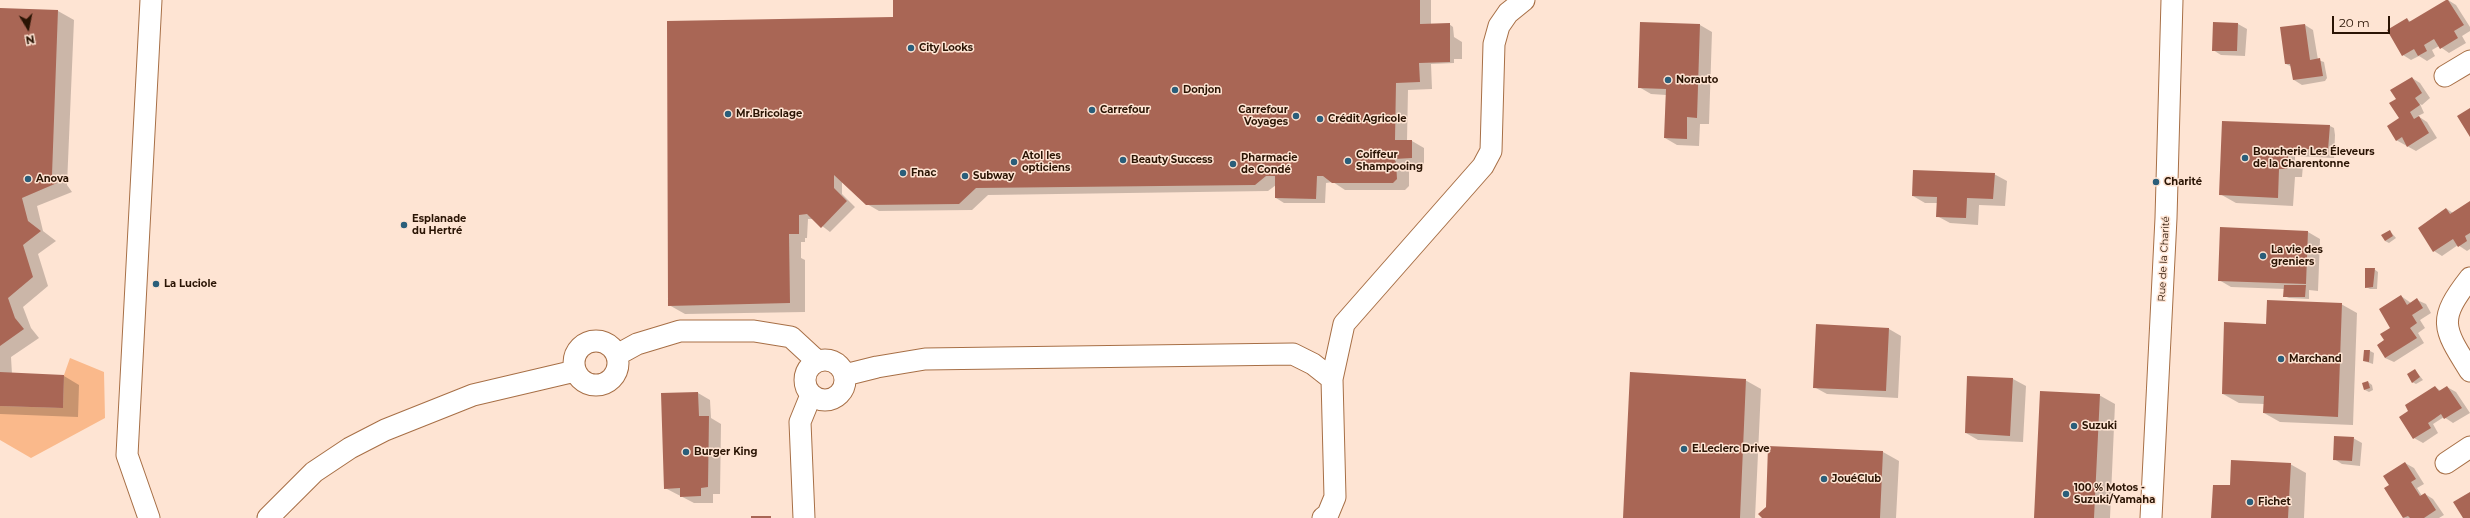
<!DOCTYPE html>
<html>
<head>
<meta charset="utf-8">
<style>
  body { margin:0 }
  #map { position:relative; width:2470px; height:518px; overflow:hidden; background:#fee4d3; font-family:Montserrat,sans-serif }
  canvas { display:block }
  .north { position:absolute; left:8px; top:8px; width:40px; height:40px; -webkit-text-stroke:3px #fee4d3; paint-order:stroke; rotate:170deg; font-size:11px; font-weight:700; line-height:16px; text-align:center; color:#2a1404 }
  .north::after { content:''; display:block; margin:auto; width:14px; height:18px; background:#2a1404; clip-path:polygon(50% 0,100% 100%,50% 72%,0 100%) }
  .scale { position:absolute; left:2332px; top:16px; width:58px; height:18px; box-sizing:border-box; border:2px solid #2a1404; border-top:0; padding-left:5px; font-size:12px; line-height:14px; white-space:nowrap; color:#2a1404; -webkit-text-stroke:3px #fee4d3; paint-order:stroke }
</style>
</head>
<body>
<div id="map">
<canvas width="2470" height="518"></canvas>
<div class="north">N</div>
<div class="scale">20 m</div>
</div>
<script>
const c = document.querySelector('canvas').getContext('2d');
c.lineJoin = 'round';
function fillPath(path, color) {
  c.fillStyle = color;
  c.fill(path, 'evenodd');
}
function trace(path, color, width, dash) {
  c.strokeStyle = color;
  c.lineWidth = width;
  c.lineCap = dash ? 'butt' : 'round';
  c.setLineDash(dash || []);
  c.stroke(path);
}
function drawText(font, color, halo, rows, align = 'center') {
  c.font = font + ' Montserrat,sans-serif';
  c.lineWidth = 3;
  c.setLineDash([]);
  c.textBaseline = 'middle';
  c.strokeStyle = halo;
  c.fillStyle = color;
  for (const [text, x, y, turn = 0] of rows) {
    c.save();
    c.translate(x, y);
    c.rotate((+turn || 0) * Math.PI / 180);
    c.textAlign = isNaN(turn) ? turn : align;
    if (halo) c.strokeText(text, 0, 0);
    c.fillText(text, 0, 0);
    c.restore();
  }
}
const green = new Path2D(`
  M70,358L104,372L105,418L31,458L0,440V406L63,408L64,375Z`);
const shadow = new Path2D(`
  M894,0H1431V25L1449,24L1453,27L1454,37L1462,42V59H1454V63L1431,64L1432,89L1408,90L1407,141H1412L1424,148V164L1405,165L1409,170V186L1405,190H1345L1333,182L1326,183L1325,203H1284L1276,198V185L1268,191L988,195L972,210L879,211L867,204L842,182V194L855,207L830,232L813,219H808L807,238H805V242H801V258L805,260V312L685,314L669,305L894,18Z
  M2448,0L2456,5L2470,27V31L2462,36L2466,43L2449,53L2439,46L2432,50L2435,56L2427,61L2419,56L2411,60L2403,55L2388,31L2407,19L2411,22Z
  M0,9L58,11L74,20L67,185L72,192L37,206L43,231L56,241L38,254L48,286L23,307L31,328L39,338L11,357L12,374L64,376L79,385L78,417L0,414Z
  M2214,23L2238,24L2247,29L2245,56L2221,55L2213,50Z
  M1700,25L1712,32L1709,124H1700L1699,146L1677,145L1665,138L1666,95L1651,94L1639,87Z
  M2305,25L2313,30L2318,60L2324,62L2327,78L2325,81L2302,85L2294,80L2292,67L2286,64Z
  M2412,78L2420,83L2430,98L2422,105L2420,104L2424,113L2418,116L2427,122L2437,138L2416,151L2396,140L2401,119L2397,99Z
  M2223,122L2330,126L2334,128L2335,135L2334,158L2295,156V160L2303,165L2302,177H2295L2293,206L2236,203L2220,194Z
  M1994,174L2007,181L2005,206L1979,205L1978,225L1950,223L1937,216V203H1925L1913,196Z
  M2470,203V249L2467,251L2458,245L2442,256L2434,251L2447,209L2453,213Z
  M2390,231L2396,238L2389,243L2385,241Z
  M2308,232L2320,239L2318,291L2309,290V299L2289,298L2284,296L2285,289L2231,287L2219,280Z
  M2374,269L2378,272L2377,289H2370L2366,287Z
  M2401,296L2411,303L2417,300L2426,304L2431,313L2420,320L2425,328L2418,333L2424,343L2394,362L2385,358V341L2392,328Z
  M2341,304L2357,313L2353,425L2280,422L2264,413V404L2239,403L2223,394Z
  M1889,329L1901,336L1898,398L1827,394L1814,387Z
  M2370,351L2374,353L2373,364L2364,361Z
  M2415,370L2423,380L2416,384L2412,382Z
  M1968,377L2013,379L2026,386L2023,442L1978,440L1966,433Z
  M1745,380L1761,389L1755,518H1624Z
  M2368,382L2372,385L2373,390L2369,392L2365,390Z
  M2435,387L2441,391L2447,387L2456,392L2470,413L2453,423L2444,417L2433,424L2438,433L2423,443L2414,438Z
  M698,393L710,400L711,418L721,424L720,494H713V503H694L665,488Z
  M2099,395L2115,404L2110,518H2035Z
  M2353,438L2362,443L2360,466L2342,464L2334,459Z
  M1769,447L1883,452L1899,461L1896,518H1763L1767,507Z
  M2405,463L2414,468L2424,484L2417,488L2422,496L2425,494L2433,499L2444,515L2439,518H2404L2386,488L2390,485Z
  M2290,464L2306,473L2304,518H2212L2231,486Z`);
const building = new Path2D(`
  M893,0H1420V24L1450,23V62L1419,63L1420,82L1396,83L1395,140H1412V158L1394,159L1396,162L1397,179L1393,183H1332L1323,176H1317L1316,199L1275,198V176H1266L1255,185L976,188L959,204L866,205L834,175V188L847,201L821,228L807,214L799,215V234H789L790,303L668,306L667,21L893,17Z
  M2446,0H2448L2464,25L2454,31L2458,38L2440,49L2434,39L2424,45L2427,51L2418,56L2414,49L2402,56L2387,30L2407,18L2409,22Z
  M0,8L58,10L52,175L57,183L22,198L28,221L41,231L23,245L33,277L8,298L15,318L24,329L0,346Z
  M1640,22L1700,24L1697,118L1687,117V139L1664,138L1666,89L1638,88Z
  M2213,22L2238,23L2237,51H2212Z
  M2305,24L2310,60L2320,58L2323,76L2293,80L2290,64H2285L2280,27Z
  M2412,77L2422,93L2415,98L2420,105L2410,112L2414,119L2419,116L2429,133L2407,147L2402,137L2396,141L2387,126L2399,118L2389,103L2396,99L2390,90Z
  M2470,108V137L2457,116Z
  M2222,121L2330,125L2328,150L2280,148V154L2288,155L2287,169H2279L2278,198L2219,195Z
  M1913,170L1995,173L1993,199L1967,198L1966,218L1936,217L1937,197L1912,196Z
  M2470,201V233L2465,236L2467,241L2458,247L2453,239L2433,252L2418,228L2446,208L2450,214Z
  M2220,227L2308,231L2306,284L2218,281Z
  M2390,230L2393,236L2385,241L2381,235Z
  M2365,268H2375L2373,287L2365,288Z
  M2284,285H2306L2305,297H2283Z
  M2401,295L2407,305L2417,298L2423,308L2412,315L2417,323L2410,328L2417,338L2385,358L2377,345L2384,340L2380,334L2390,328L2379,309Z
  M2267,300L2342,303L2338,417L2263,413L2264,396L2222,394L2224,322L2266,324Z
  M1816,324L1889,328L1886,391L1813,388Z
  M2364,350H2370L2369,362L2363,361Z
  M2415,369L2420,377L2412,383L2407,374Z
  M0,372L64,375L63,408L0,406Z
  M1630,372L1746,379L1740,518H1623Z
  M1967,376L2013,378L2010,436L1965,433Z
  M2368,381L2370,388L2364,390L2362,383Z
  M2435,386L2439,391L2447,386L2462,408L2444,419L2441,414L2434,419L2428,423L2431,428L2413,439L2399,417L2408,411L2405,405Z
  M2040,391L2100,394L2094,518H2034Z
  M698,392L699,416H709L708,487L701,488V496L680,497V488L664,489L661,393Z
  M2334,436L2354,437L2352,461L2333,460Z
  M1768,446L1883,451L1880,518H1762L1758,514L1766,507Z
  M2231,460L2291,463L2288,518H2211L2213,485H2230Z
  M2405,462L2416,479L2411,482L2420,496L2425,493L2436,510L2424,518H2410L2408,516L2403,518L2384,488L2389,485L2383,476Z
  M2470,492V518H2463L2453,502Z
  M751,516H771V518H751Z`);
const minor = new Path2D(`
  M2445,76L2470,61
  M2470,278C2437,320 2443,328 2470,371
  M574 363a22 22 0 1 1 44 0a22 22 0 1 1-44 0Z
  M617,355L637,344L680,331H754L791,337L817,361
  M805 380a20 20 0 1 1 40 0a20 20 0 1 1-40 0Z
  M845,375L877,367L925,359L1293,354L1313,364L1332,379
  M2446,463L2470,447
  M149,518L127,455L151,0
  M268,518L314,472L350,448L385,430L473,395L575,371
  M804,518L800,422L811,395
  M1323,518L1328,514L1335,497L1332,379L1344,324L1483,166L1491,151L1494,44L1499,26L1508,13L1524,0
  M2151,518L2166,218L2172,0`);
const markers = [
  [911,48,4,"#2a5e7a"],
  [1668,80,4,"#2a5e7a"],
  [1175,90,4,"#2a5e7a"],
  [1092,110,4,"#2a5e7a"],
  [728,114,4,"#2a5e7a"],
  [1296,116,4,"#2a5e7a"],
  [1320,119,4,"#2a5e7a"],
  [2245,158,4,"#2a5e7a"],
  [1123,160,4,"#2a5e7a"],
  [1348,161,4,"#2a5e7a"],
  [1014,162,4,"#2a5e7a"],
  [1233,164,4,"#2a5e7a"],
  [903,173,4,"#2a5e7a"],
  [965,176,4,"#2a5e7a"],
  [28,179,4,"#2a5e7a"],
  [2156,182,4,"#2a5e7a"],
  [404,225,4,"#2a5e7a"],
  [2263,256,4,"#2a5e7a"],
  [156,284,4,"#2a5e7a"],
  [2281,359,4,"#2a5e7a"],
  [2074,426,4,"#2a5e7a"],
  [1684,449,4,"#2a5e7a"],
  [686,452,4,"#2a5e7a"],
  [1824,479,4,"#2a5e7a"],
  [2066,494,4,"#2a5e7a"],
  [2250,502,4,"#2a5e7a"]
];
const poiNames = [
  ["City Looks",919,48],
  ["Norauto",1676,80],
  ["Donjon",1183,90],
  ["Carrefour",1100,110],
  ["Carrefour",1288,110,"right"],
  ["Voyages",1288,122,"right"],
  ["Mr.Bricolage",736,114],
  ["Crédit Agricole",1328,119],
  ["Boucherie Les Éleveurs",2253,152],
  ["de la Charentonne",2253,164],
  ["Coiffeur",1356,155],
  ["Shampooing",1356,167],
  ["Atol les",1022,156],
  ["opticiens",1022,168],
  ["Pharmacie",1241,158],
  ["de Condé",1241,170],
  ["Beauty Success",1131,160],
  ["Fnac",911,173],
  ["Subway",973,176],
  ["Anova",36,179],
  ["Charité",2164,182],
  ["Esplanade",412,219],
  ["du Hertré",412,231],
  ["La vie des",2271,250],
  ["greniers",2271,262],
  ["La Luciole",164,284],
  ["Marchand",2289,359],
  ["Suzuki",2082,426],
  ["E.Leclerc Drive",1692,449],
  ["Burger King",694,452],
  ["JouéClub",1832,479],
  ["100 % Motos -",2074,488],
  ["Suzuki/Yamaha",2074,500],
  ["Fichet",2258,502]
];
const streetNames = [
  ["Rue de la Charité",2164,259,-87]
];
fillPath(green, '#fab98b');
fillPath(shadow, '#0003');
fillPath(building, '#a96655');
trace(minor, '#a76f46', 23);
trace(minor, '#fff', 21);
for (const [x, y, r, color] of markers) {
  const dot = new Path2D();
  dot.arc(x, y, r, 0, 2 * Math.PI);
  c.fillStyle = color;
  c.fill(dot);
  trace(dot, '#fee4d3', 1.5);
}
drawText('bold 10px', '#2a1404', '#fee4d3', poiNames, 'left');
drawText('10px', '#2a1404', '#fee4d3', streetNames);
</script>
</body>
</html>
